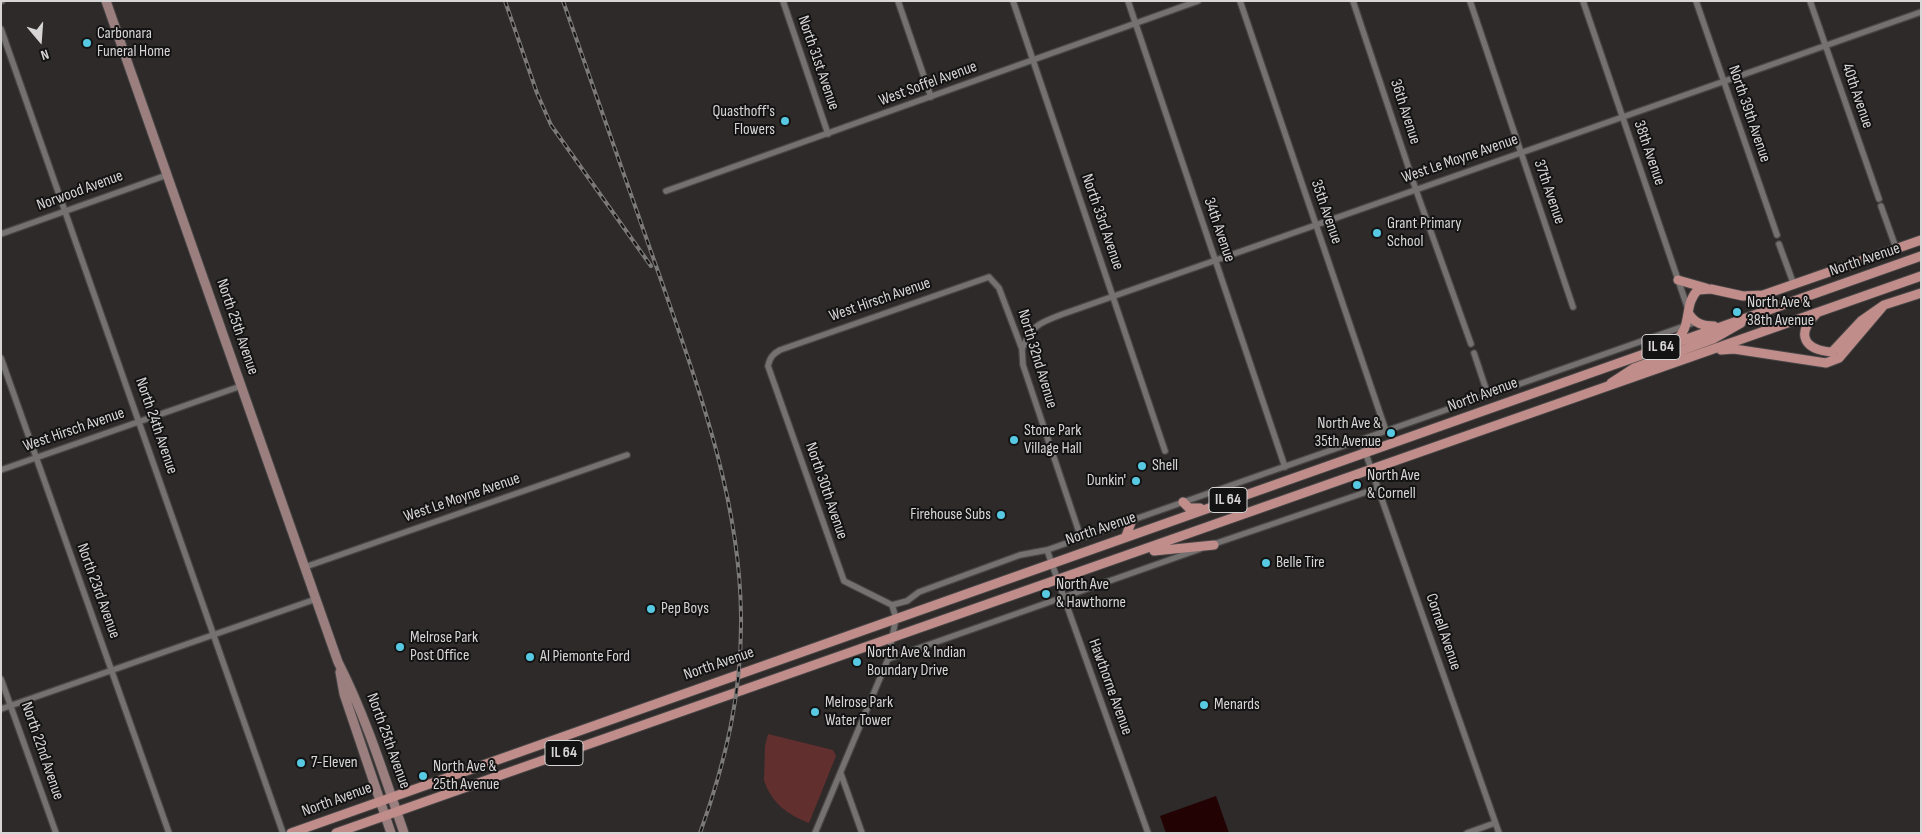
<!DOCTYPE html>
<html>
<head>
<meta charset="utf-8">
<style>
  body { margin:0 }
  #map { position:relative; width:1922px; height:834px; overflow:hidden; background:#2d2a29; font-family:"Sofia Sans Condensed",sans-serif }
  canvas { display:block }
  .frame { position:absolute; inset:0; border:2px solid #d7d5d5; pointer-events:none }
  .north { position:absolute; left:15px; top:15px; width:50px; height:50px; -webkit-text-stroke:4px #141313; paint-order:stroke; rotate:162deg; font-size:14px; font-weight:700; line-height:20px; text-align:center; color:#d7d5d5 }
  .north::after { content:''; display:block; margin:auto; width:18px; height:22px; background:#d7d5d5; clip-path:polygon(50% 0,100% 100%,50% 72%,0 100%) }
</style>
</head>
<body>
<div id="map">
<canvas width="1922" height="834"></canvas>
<div class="frame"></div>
<div class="north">N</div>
</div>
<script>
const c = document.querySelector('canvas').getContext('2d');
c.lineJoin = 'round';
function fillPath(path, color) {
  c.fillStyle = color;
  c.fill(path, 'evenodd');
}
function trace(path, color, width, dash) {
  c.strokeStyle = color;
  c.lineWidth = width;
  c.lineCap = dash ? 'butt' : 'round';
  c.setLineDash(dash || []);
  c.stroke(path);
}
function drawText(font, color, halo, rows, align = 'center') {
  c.font = font + ' "Sofia Sans Condensed",sans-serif';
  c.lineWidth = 4;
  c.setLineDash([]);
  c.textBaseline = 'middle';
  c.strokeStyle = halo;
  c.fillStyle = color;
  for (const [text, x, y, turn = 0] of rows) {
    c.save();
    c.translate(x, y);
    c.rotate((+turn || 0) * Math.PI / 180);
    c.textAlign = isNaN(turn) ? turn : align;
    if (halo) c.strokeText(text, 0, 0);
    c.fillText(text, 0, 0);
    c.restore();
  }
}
const green = new Path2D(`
  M768,734L833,750L836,756L809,823C788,815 771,803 764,780L765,746Z`);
const water = new Path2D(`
  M1216,796L1229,833H1166L1160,816Z`);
const minor = new Path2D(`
  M1,1H2
  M783,1L828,134
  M898,1L931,97
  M1013,1L1165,451
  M1128,1L1285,467
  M1240,1L1386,431
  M1353,1L1416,190L1471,344
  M1470,1L1573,307
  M1583,1L1688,309
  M1696,1L1777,235
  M1810,1L1879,199
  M1,29L283,833
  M666,191L1198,1
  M1881,206L1896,248
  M1,234L167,175
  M1779,244L1794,285
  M1022,349C1032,325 1039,323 1063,314L1921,12
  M1474,353L1488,395
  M1,358L169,833
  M1361,440L1499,833
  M1,470L241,386
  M1211,545L1378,488
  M1047,550L1148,833
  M305,567L627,455
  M892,605L907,601L919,592L1020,555L1047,550L1696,322
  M888,659L1200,549
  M1,679L56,833
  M1,709L316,599
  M841,774L862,833
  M815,833L888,659L896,618L892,605L844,581L768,366C770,357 773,354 780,350L989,277L999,288L1022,349L1023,365L1081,538
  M1467,833L1495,823`);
const secondary = new Path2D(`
  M106,1L338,662C366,717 384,775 404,833
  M340,672L344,694L391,833`);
const primary = new Path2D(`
  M1678,280L1706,288
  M1689,314C1695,323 1702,326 1714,326
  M1816,314C1795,335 1805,350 1832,352L1861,321L1884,305L1921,293
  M1676,340C1693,326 1683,304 1698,290L1711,289L1743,296L1763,295L1921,240
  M1721,350L1734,349L1826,363L1839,358L1884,305
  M1611,383L1634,368L1713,339L1741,323
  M1183,502L1189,508H1200
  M1126,536L1132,520
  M1154,551L1214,545
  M291,833L1921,256
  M336,833L1921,276`);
const rail = new Path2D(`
  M505,1L537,93L551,125L651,266
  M563,1C596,94 628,187 661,280C699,389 740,500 741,616C742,693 726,761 700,833`);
const markers = [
  [87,43,5,"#57c9e2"],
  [785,121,5,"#57c9e2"],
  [1377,233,5,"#57c9e2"],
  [1737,312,5,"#57c9e2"],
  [1391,433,5,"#57c9e2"],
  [1014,440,5,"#57c9e2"],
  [1142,466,5,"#57c9e2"],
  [1136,481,5,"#57c9e2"],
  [1357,485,5,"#57c9e2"],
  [1001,515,5,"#57c9e2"],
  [1266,563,5,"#57c9e2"],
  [1046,594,5,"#57c9e2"],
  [651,609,5,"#57c9e2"],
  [400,647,5,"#57c9e2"],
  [530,657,5,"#57c9e2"],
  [857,662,5,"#57c9e2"],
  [1204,705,5,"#57c9e2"],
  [815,712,5,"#57c9e2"],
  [301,763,5,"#57c9e2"],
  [423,776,5,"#57c9e2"]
];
const shields = [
  [1661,347,38],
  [1228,500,38],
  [564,753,38]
];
const shieldNames = [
  ["IL 64",1661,347],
  ["IL 64",1228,500],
  ["IL 64",564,753]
];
const poiNames = [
  ["Carbonara",97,34],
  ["Funeral Home",97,52],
  ["Quasthoff's",775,112,"right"],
  ["Flowers",775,130,"right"],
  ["Grant Primary",1387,224],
  ["School",1387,242],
  ["North Ave &",1747,303],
  ["38th Avenue",1747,321],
  ["North Ave &",1381,424,"right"],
  ["35th Avenue",1381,442,"right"],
  ["Stone Park",1024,431],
  ["Village Hall",1024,449],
  ["Shell",1152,466],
  ["North Ave",1367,476],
  ["& Cornell",1367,494],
  ["Dunkin'",1126,481,"right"],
  ["Firehouse Subs",991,515,"right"],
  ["Belle Tire",1276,563],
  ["North Ave",1056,585],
  ["& Hawthorne",1056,603],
  ["Pep Boys",661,609],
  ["Melrose Park",410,638],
  ["Post Office",410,656],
  ["North Ave & Indian",867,653],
  ["Boundary Drive",867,671],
  ["Al Piemonte Ford",540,657],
  ["Melrose Park",825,703],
  ["Water Tower",825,721],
  ["Menards",1214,705],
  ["7-Eleven",311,763],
  ["North Ave &",433,767],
  ["25th Avenue",433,785]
];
const streetNames = [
  ["North 31st Avenue",818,63,71],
  ["West Soffel Avenue",928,84,-20],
  ["40th Avenue",1857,96,71],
  ["36th Avenue",1405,112,72],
  ["North 39th Avenue",1749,114,71],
  ["38th Avenue",1649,153,71],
  ["West Le Moyne Avenue",1460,159,-19],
  ["Norwood Avenue",80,191,-20],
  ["37th Avenue",1549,192,71],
  ["35th Avenue",1326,212,71],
  ["North 33rd Avenue",1102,222,71],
  ["34th Avenue",1219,230,71],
  ["North Avenue",1865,260,-19],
  ["West Hirsch Avenue",880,300,-19],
  ["North 25th Avenue",237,327,71],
  ["North 32nd Avenue",1037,359,73],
  ["North Avenue",1483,395,-20],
  ["North 24th Avenue",156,426,71],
  ["West Hirsch Avenue",74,430,-19],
  ["North 30th Avenue",826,491,71],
  ["West Le Moyne Avenue",462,498,-19],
  ["North Avenue",1101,529,-19],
  ["North 23rd Avenue",98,591,70],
  ["Cornell Avenue",1443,632,71],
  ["North Avenue",719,664,-19],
  ["Hawthorne Avenue",1110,687,70],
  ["North 25th Avenue",388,741,70],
  ["North 22nd Avenue",42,751,71],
  ["North Avenue",337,800,-20]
];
fillPath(green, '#612f2e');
fillPath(water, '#230204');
trace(minor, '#474545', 8);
trace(secondary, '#474545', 11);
trace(primary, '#474545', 11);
trace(minor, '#757171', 5.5);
trace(secondary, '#9a7f7e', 9);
trace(primary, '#c08d8b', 9);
trace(rail, '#7c7979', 4);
trace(rail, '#141313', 2, [5.5]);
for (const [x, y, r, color] of markers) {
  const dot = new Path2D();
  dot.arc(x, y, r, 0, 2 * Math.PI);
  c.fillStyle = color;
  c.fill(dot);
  trace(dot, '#141313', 2);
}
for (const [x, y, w] of shields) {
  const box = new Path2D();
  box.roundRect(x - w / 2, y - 12.5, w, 25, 4);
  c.fillStyle = '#141313';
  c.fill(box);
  trace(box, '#d7d5d5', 1);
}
drawText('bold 15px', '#d7d5d5', null, shieldNames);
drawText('16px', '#d7d5d5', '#141313', poiNames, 'left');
drawText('16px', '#d7d5d5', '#141313', streetNames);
</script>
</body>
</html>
